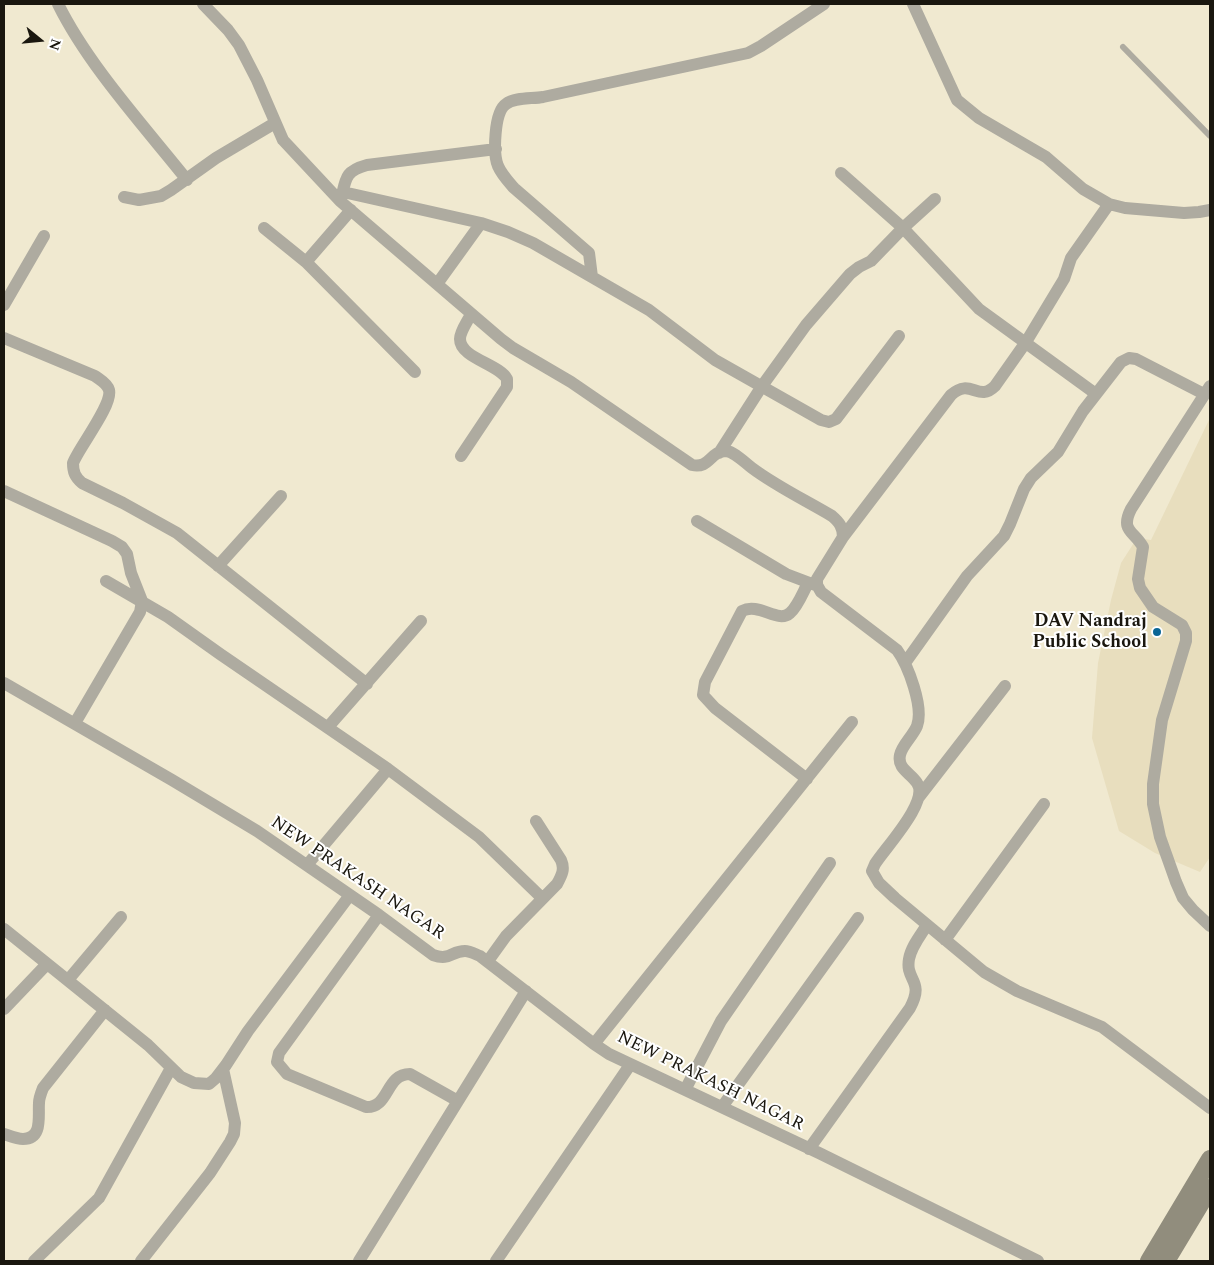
<!DOCTYPE html>
<html>
<head>
<meta charset="utf-8">
<style>
  body { margin:0 }
  #map { position:relative; width:1214px; height:1265px; overflow:hidden; background:#f0e9d0; font-family:Spectral,serif }
  canvas { display:block }
  .frame { position:absolute; inset:0; border:5px solid #1a170f; pointer-events:none }
  .north { position:absolute; left:15px; top:15px; width:50px; height:50px; -webkit-text-stroke:4px #fff; paint-order:stroke; rotate:107deg; font-size:14px; font-weight:700; line-height:20px; text-align:center; color:#1a170f }
  .north::after { content:''; display:block; margin:auto; width:18px; height:22px; background:#1a170f; clip-path:polygon(50% 0,100% 100%,50% 72%,0 100%) }
</style>
</head>
<body>
<div id="map">
<canvas width="1214" height="1265"></canvas>
<div class="frame"></div>
<div class="north">N</div>
</div>
<script>
const c = document.querySelector('canvas').getContext('2d');
c.lineJoin = 'round';
function fillPath(path, color) {
  c.fillStyle = color;
  c.fill(path, 'evenodd');
}
function trace(path, color, width, dash) {
  c.strokeStyle = color;
  c.lineWidth = width;
  c.lineCap = dash ? 'butt' : 'round';
  c.setLineDash(dash || []);
  c.stroke(path);
}
function drawText(font, color, halo, rows, align = 'center') {
  c.font = font + ' Spectral,serif';
  c.lineWidth = 4;
  c.setLineDash([]);
  c.textBaseline = 'middle';
  c.strokeStyle = halo;
  c.fillStyle = color;
  for (const [text, x, y, turn = 0] of rows) {
    c.save();
    c.translate(x, y);
    c.rotate((+turn || 0) * Math.PI / 180);
    c.textAlign = isNaN(turn) ? turn : align;
    if (halo) c.strokeText(text, 0, 0);
    c.fillText(text, 0, 0);
    c.restore();
  }
}
const built = new Path2D(`
  M1209,420L1210,857L1200,872L1155,853L1119,831L1092,738L1098,663L1111,600L1121,563L1137,538L1151,540Z`);
const service = new Path2D(`
  M1123,47L1210,136`);
const minor = new Path2D(`
  M58,4C88,65 144,126 187,180
  M203,4L228,30L239,45L257,80L283,140L340,201L501,339L513,348L571,382L692,465C710,469 710,451 726,451C735,452 744,462 752,468C776,486 805,500 832,516C839,522 843,527 843,537L817,579V585L821,592L897,650C908,665 924,707 917,726C913,736 902,745 900,755C897,769 911,773 917,783C930,801 885,848 875,864L872,871L879,883L895,898L984,972L1017,991L1102,1027L1210,1108
  M913,4L957,100L979,118L1046,157L1083,189L1109,204L1125,208L1184,213L1199,212L1210,210
  M841,173L903,228L979,309L1096,394
  M343,192L481,223L508,232L533,243L649,310L715,360L821,420L829,422L836,419L899,336
  M124,197L139,200L161,196L171,190L216,158L275,123
  M341,199C346,178 345,171 367,165L496,149
  M264,228L306,262L415,372
  M306,262L351,210
  M592,277L589,253L514,188C508,181 502,175 498,166C493,154 494,112 506,104C515,97 532,99 543,97L748,53L761,46L824,4
  M437,284L481,223
  M4,305L44,236
  M4,338L95,376C100,380 107,383 109,390C113,405 79,447 73,463C73,472 75,477 82,483L123,503L177,533L367,684
  M1210,386L1131,509C1120,531 1134,531 1143,547L1138,579L1140,588L1153,607L1182,625L1186,633V641L1162,720L1153,784V804L1160,837L1176,882L1183,898L1193,910L1210,926
  M719,453L762,386L806,325L850,274L859,267L871,261L903,228L935,199
  M461,456L507,387C507,386 507,380 507,379C499,364 460,358 460,339C460,331 468,321 471,314
  M4,491L112,541L122,547L127,554L131,573L142,601L140,612L75,723
  M697,521L786,574L815,585
  M843,537L951,395C971,377 978,403 995,386L1026,342L1064,279L1071,258L1109,204
  M218,566L281,496
  M106,581L168,617L220,654L388,769L479,837L542,898
  M905,663L967,576L1004,536L1010,524L1024,489L1031,478L1058,452L1083,411L1121,362L1129,358L1136,359L1204,394
  M4,683L172,780L257,831L379,915L433,955C450,961 451,951 465,951C470,951 475,954 480,956L594,1044L609,1054L819,1153L1038,1261
  M328,727L421,621
  M807,779L715,708L703,695L705,682L742,611C759,602 778,624 790,613C798,606 803,592 808,583
  M919,797L1005,686
  M307,865L388,769
  M379,915L279,1053L277,1062L287,1074L366,1107C390,1108 385,1074 410,1074L458,1101
  M4,929L148,1045L181,1077L194,1083L209,1084L216,1078L226,1065L248,1031L350,895
  M945,940L1044,804
  M488,961L506,936L557,884C562,875 565,869 561,860L536,821
  M68,980L121,917
  M4,1009L47,964
  M594,1044L852,722
  M685,1090L721,1021L830,863
  M722,1107L858,918
  M4,1134C10,1136 17,1139 23,1139C43,1139 38,1116 39,1103C39,1098 41,1093 43,1088L105,1010
  M809,1149L910,1008C925,980 905,981 909,959C911,947 920,936 927,925
  M34,1261L99,1198L171,1068
  M141,1261L210,1173L230,1142L234,1134L235,1123L223,1069
  M359,1261L526,991
  M496,1261L630,1065`);
const secondary = new Path2D(`
  M1149,1261L1210,1159
  M1166,1261L1210,1188`);
const markers = [
  [1157,632,5,"#0b6696"]
];
const poiNames = [
  ["DAV Nandraj",1147,622],
  ["Public School",1147,643]
];
const streetNames = [
  ["NEW PRAKASH NAGAR",357,879,34],
  ["NEW PRAKASH NAGAR",710,1082,26]
];
fillPath(built, '#e8debe');
trace(service, '#aeaba0', 6);
trace(minor, '#aeaba0', 12);
trace(secondary, '#918d7d', 18);
for (const [x, y, r, color] of markers) {
  const dot = new Path2D();
  dot.arc(x, y, r, 0, 2 * Math.PI);
  c.fillStyle = color;
  c.fill(dot);
  trace(dot, '#fff', 2);
}
drawText('bold 18px', '#1a170f', '#fff', poiNames, 'right');
drawText('18px', '#1a170f', '#fff', streetNames);
</script>
</body>
</html>
